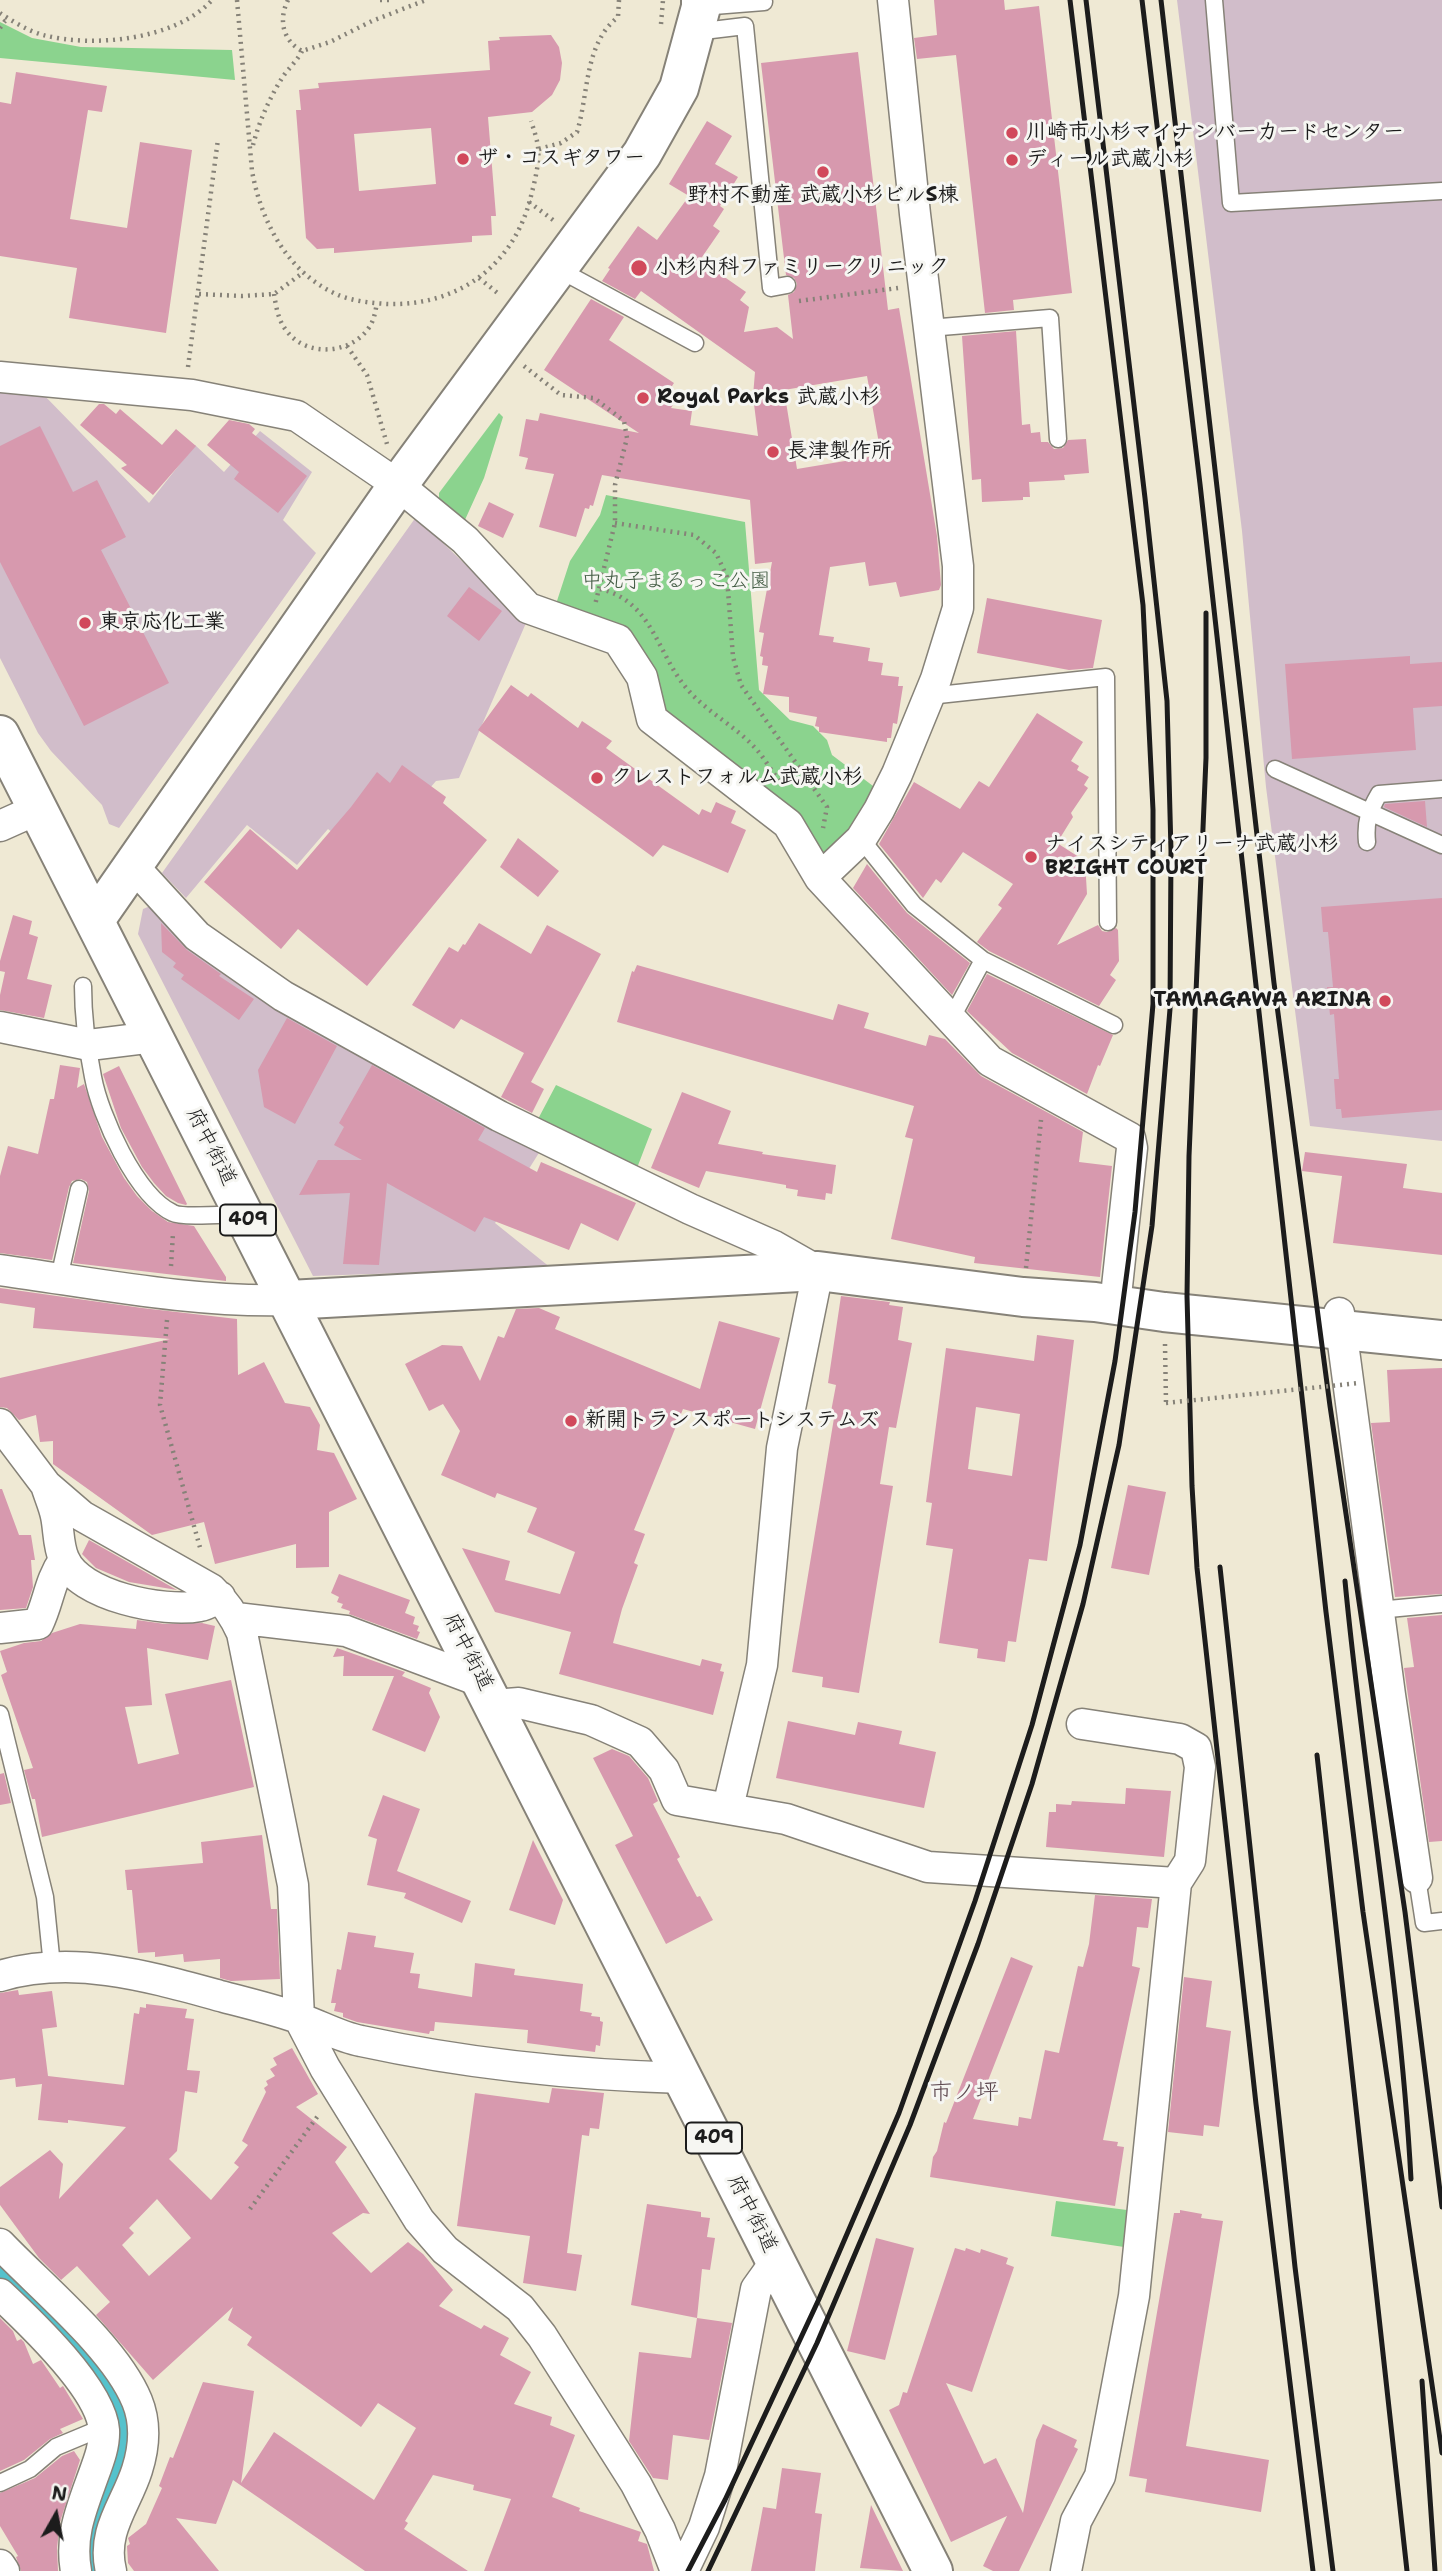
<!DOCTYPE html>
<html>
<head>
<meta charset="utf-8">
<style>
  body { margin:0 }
  #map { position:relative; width:1442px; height:2571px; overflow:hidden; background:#efe9d4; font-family:"Shantell Sans",sans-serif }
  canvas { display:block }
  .north { position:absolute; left:21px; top:2480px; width:70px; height:70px; -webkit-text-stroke:5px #f6f6f2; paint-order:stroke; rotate:9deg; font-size:19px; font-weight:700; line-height:28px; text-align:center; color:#1c1c1c }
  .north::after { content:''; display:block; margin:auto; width:24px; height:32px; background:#1c1c1c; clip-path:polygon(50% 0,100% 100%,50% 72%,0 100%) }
</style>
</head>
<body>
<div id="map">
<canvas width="1442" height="2571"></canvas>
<div class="north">N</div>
</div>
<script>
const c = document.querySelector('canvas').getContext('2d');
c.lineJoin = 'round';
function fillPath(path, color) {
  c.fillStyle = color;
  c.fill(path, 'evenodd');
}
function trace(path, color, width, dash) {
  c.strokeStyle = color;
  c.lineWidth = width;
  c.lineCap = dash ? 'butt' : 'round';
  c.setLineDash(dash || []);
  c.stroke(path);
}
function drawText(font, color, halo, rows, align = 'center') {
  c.font = font + ' "Shantell Sans","Klee One",sans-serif';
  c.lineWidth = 6;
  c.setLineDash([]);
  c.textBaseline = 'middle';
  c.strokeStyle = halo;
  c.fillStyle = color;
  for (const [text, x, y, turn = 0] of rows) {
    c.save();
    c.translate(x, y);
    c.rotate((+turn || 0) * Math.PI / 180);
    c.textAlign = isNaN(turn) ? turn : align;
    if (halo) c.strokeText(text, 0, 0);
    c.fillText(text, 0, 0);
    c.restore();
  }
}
const industrial = new Path2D(`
  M1177,0H1442V1141L1310,1126L1266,787L1242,531Z
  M0,388L41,392L149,503L195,445L224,472L260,431L312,472L283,520L316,553L119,828L109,824L102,805L51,751L38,733L0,658Z
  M416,517L526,623L459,778L436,781L367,861L328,829L297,865L247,825L186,898L162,873Z
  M155,904L542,1148L495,1223L551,1268L313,1276L138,934L143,909Z`);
const green = new Path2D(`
  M0,22L32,38L81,47L232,50L235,80L0,58Z
  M499,413L503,417L484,478L464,522L439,505V493Z
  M606,495L745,522L759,690L790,720L813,726L827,740L832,755L877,789L857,825L826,856L811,840L661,708L660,689L631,638L556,604L570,561L600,515Z
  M556,1085L652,1129L637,1168L537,1121Z
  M1056,2201L1127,2210L1124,2247L1051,2236Z`);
const river = new Path2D(`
  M0,2272C35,2309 140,2399 122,2453C118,2467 108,2479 103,2492C93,2517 88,2544 91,2571`);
const building = new Path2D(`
  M934,0H1004L1005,10L1039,6L1072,293L1013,300L1014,310L985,313L956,55L917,59L914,38L937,35Z
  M551,35L559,47L562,63L560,80L552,95L532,112L488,117L496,216H491L492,235L472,236V242L334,253V248L317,249L306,238L296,110H301L299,90L319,88L318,83L490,70L488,41L500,40L499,37ZM431,128L436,184L359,191L354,134Z
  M858,52L888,310L899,308L937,536L941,585L939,590L900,597L896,582L869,586L865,562L830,567L819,635L834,637L833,642L870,648L868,661L883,663L881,675L899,677L898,686H903L897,724L893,723L891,738H887V742L819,732V727L815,726L817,717L789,712V697L763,694L768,666L762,665L763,657L760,656L764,633L759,632L772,562L755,564L750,500L602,475L593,506L590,505L589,509L585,508L576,537L539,527L554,474L525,469L528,458L519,456L526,419L538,421L540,413L639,433L544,370L591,299L624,317L609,340L674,383L670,389L680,395L671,408L692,411L690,425L758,436L753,396L755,372L641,291L635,299L602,281L610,269L608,268L638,226L657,240L689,196L669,184L707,121L732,136L715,164L738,177L720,206L724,209L713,226L720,231L700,260L746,292L740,300L749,307L744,332L777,327L793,339L788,295L794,292L797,284L794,278L786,275L761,63ZM867,376L881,455L797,469L784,390Z
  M16,72L107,86L102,112L88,110L70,219L127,228L140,142L192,150L166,333L69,318L77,268L0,256V102L11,104Z
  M1016,331L1022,425L1030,424L1031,433L1040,432L1041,442H1048L1054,449L1063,448L1068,440L1086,439L1089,473L1064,475L1065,480L1029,482L1030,497H1023V500L982,502L981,479L972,480L962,336Z
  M99,404H104L116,414L120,409L162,445L176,429L196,446L153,495L121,468L127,465L80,425Z
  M229,420L249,424L255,429L252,433L307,476L278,513L234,479L239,472L207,445Z
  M40,426L73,492L97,480L126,537L101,550L169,683L84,726L0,562V446Z
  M489,502L514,514L503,538L478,526Z
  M469,587L502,611L479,641L447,616Z
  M987,598L1102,620L1093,668L1069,670L977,653Z
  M1410,656V664L1442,662V706L1413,708L1416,750L1292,759L1285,664Z
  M511,685L528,697L531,693L578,728L582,721L612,741L606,748L699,815L702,809L711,813L716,802L736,811L731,823L746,830L728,873L663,845L653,857L478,730Z
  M1037,713L1083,742L1071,761L1079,766L1077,770L1089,777L1084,785L1088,788L1071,813L1073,817L1057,843L1085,861L1087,894L1057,945L1098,925L1102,931L1107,932L1116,928L1118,930L1119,961L1110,975L1116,980L1099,1006L989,951L977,942L1002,908L998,905L1013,884L963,852L941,883L936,879L923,898L879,844L914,782L960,809L979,781L989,787Z
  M402,765L446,797L443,803L487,840L367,986L298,929L281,949L204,882L250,829L297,870L351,807L377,772L390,783Z
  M1425,801L1427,827L1384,807L1385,804Z
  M518,838L559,871L538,897L500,867Z
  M867,864L907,913L970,963L952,995L853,888Z
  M1442,898V1110L1342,1118L1341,1109H1336L1334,1079H1339L1334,1014L1330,1015L1327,987H1333L1328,932H1323L1321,907Z
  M13,915L32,921L29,934L38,937L27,979L52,985L44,1018L0,1010V995L5,972L0,971V961Z
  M161,923L187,950L221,974L219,976L254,999L239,1020L181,979L184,975L173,967L176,963L162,952Z
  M479,923L531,954L547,925L601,954L531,1082L544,1089L532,1113L501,1097L524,1053L461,1019L454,1029L412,1005L449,947L458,952L463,944L465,945Z
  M637,965L833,1020L838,1004L869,1013L864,1028L926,1046L929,1035L945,1039L981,1076L1083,1132L1079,1162L1112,1166L1100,1277L974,1263L975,1257L891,1239L913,1139L905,1137L914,1106L617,1022L632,971L634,972Z
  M987,974L1113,1035L1100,1066L1098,1065L1087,1094L1012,1053L967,1011Z
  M287,1018L337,1046L295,1124L264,1107L258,1070Z
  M60,1065L80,1068L77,1088L84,1084L102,1137L124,1178L137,1196L152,1211L168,1222L194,1226L226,1277V1281L73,1263L89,1191L87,1182L81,1179L72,1181L69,1187L52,1260L0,1253V1176L8,1146L38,1154L50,1099H54Z
  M372,1065L485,1128L478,1140L537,1172L541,1162L636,1203L618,1241L581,1223L569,1250L484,1217L475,1232L387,1183L379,1265L343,1264L350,1193L299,1195L318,1160H362L334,1145L344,1127L339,1123Z
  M119,1066L187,1204L186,1205L178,1203L166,1196L154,1183L142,1167L121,1128L103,1074Z
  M682,1092L731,1111L718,1144L763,1152L762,1154L836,1165L832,1194L826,1193L825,1200L797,1196L798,1190L786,1188V1185L706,1171L699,1188L651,1168Z
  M1305,1152L1407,1164L1403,1188L1442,1193V1255L1333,1243L1342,1176L1302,1171Z
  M0,1288L142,1308L237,1319L238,1375L264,1362L285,1403L310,1407L320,1425L317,1450L334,1453L357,1499L329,1512V1567L296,1568V1544L215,1564L204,1522L152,1535L53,1464V1441L40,1442L36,1415L19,1420L7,1408L0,1407V1378L170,1339L33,1328L35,1308L0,1303Z
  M841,1296L890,1302L889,1305L903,1307L898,1340L912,1343L896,1428L889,1427L880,1484L893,1486L859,1693L822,1687L823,1677L792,1672L834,1418L830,1417L836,1385L828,1383Z
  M539,1308L560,1317L555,1329L700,1389L719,1321L780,1338L755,1429L683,1409L634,1530L645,1534L634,1563L638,1565L622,1609L613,1643L700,1666L702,1659L722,1664L720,1671L724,1672L713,1715L559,1674L571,1632L495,1612L462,1548L510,1561L505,1580L560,1594L575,1552L527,1532L537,1508L497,1493L495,1498L441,1475L460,1431L443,1404L429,1411L405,1364L442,1345L462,1346L480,1381L498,1336L504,1338L516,1309Z
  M1037,1335L1074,1340L1047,1561L1029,1559L1016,1642L1008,1641L1005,1662L977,1658L978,1649L939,1643L953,1549L926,1545L932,1503L926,1502L946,1348L1034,1361ZM976,1407L1020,1414L1012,1476L968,1469Z
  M1442,1368V1594L1395,1597L1371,1423L1390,1422L1387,1370Z
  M1128,1485L1166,1492L1149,1575L1111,1568Z
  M0,1489H2L19,1535H31L35,1560H31L33,1587L26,1608L0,1610Z
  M89,1540L177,1590L129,1582L96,1568L82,1554Z
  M339,1574L410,1600L405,1613L415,1617L413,1624L419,1626L417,1631L420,1632L417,1639L349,1614L350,1611L341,1608L343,1604L337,1602L339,1597L331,1593Z
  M1442,1615V1841L1429,1842L1404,1668L1414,1667L1407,1618Z
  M137,1620L165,1624L202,1623L215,1626L208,1660L147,1648L152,1705L125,1707L138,1764L179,1754L165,1694L231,1680L254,1787L42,1837L35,1799H32L24,1770L33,1768L1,1675L7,1672L0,1651L24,1643L41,1641L52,1633L80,1624L136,1629Z
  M337,1648L405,1672L402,1676L431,1688L429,1693L440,1717L425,1752L372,1730L394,1676H343L344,1656L333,1657Z
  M788,1721L855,1735L858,1722L902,1731L899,1744L936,1752L924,1808L776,1778Z
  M612,1749L629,1756L648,1778L658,1801L653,1804L680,1857L677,1859L697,1897L700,1896L713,1920L666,1944L615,1845L633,1836L593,1758Z
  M4,1773L11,1803L0,1805V1774Z
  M1126,1788L1171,1791L1164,1857L1046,1847L1049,1812H1056V1804L1071,1805L1072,1801L1125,1804Z
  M383,1795L420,1809L397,1871L471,1901L462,1923L404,1898L406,1893L367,1885L377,1839L368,1836Z
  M262,1835L271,1909H277L280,1979L231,1981L220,1978V1959L184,1962L183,1954L155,1957V1952L138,1953L132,1890H127L125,1870L203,1863L201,1842Z
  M533,1840L563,1900L555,1925L509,1910Z
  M1095,1895L1152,1899L1148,1928L1137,1927L1132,1966L1140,1968L1103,2140L1118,2142L1117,2146L1124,2147L1115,2206L930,2177L933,2157L937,2151L944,2122L946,2123L1011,1957L1033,1966L973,2119L1018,2126L1019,2117L1031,2119L1045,2050L1059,2053L1078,1966L1083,1967L1089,1944Z
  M348,1932L376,1936L374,1947L414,1953L410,1973L420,1974L418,1988L472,1997L475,1963L515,1969L514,1975L583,1984L580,2011L592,2013L591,2016L600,2017V2021L603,2022L600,2046L596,2045L595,2052L527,2043L528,2030L435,2022L434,2031H430L429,2034L357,2022L343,2017V2013L334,2011L336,2003H331L337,1969L341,1970Z
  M1184,1977L1212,1981L1206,2027L1231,2031L1219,2127L1204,2125L1203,2136L1168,2132Z
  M18,1990L19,1995L52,1991L57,2027L42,2029L48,2076L124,2085L134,2013L139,2014L140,2007L146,2008V2004L187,2009L185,2018L194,2019L187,2070L200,2071L197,2093L185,2091L177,2151L169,2159L211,2200L239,2167L234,2163L248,2145L242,2141L266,2092L264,2088L268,2085L266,2081L275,2076L270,2069L277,2065L273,2058L292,2048L318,2094L296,2107L347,2147L335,2162L370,2214L363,2213L332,2233L371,2273L408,2242L423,2254L453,2290L439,2306L481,2329L484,2325L509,2338L500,2355L531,2372L514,2404L552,2417L550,2425L575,2435L552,2497L580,2508L579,2511L641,2532L638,2541L647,2544L654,2571H484L511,2499L473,2490L474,2485L433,2475L405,2521L408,2523L404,2529L468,2571H365L233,2480L216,2524L176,2518L219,2571H134L128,2563L127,2546L130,2544L128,2538L146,2524L162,2488L159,2486L170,2457L173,2458L203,2382L254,2391L241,2483L274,2432L374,2500L416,2428L378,2403L361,2427L247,2345L252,2337L228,2320L233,2307L153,2380L96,2315L110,2302L77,2266L61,2280L39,2258L0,2205V2187L50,2150L63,2164L59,2199L126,2127L68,2120V2123L38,2120L42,2084L16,2087L15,2078L0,2080V1993ZM157,2199L191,2238L149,2276L122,2245L134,2233L129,2228Z
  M552,2088L604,2093L599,2129L590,2128L589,2136L582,2135L567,2253L582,2255L576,2291L523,2283L530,2236L457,2226L475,2093L549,2103Z
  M647,2204L701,2212V2217L710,2218L707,2237L715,2238L710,2270L702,2269L697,2318L631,2305Z
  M1180,2210L1202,2214L1201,2218L1223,2221L1186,2446L1269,2460L1261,2512L1145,2492L1147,2479L1129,2476L1174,2213H1180Z
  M876,2238L914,2248L885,2360L847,2351Z
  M955,2248L965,2251L966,2248L980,2253L981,2249L1008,2258L1006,2264L1014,2267L972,2392L946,2383L984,2464L996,2458L1023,2513L1036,2440L1043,2424L1077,2440L1074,2447L1078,2449L1019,2571H993L983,2566L1007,2516L951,2542L889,2410L899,2405L903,2392L907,2393Z
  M0,2318L13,2331L17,2341L21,2339L24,2342L33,2364L41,2360L60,2388L63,2386L83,2419L60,2429L63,2433L50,2439L24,2460L0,2471Z
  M697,2318L732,2323L709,2440L673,2435L668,2480L653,2478L629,2441L639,2352L691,2358Z
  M74,2451L80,2460L60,2522L57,2548L58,2571H21L16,2557L18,2556L0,2526V2493L35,2478L62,2456Z
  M782,2468L821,2473L815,2513L822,2514L815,2571H751L763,2507L776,2509Z
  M871,2505L903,2571L860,2568Z`);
const path = new Path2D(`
  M237,0L252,171C261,221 287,272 336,294C351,301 371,303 388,304C457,306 512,267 530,200C534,184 540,163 538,147C537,139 534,130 531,121
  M288,0C278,20 283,41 302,51L330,42L372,21L426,0
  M380,0H392
  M0,13C12,21 28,31 43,35C93,48 176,40 212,0
  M661,24L663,0
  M0,28L5,21H10
  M253,145C259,122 269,99 282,78C288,69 297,61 302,51
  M539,149L561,143L577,132C589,93 584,44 618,17L619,0
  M529,202L553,220
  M479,278L500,295
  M199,294L242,296L274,294L304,272
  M274,294C276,306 278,320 286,330C305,357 349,355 368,329C374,321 375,313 377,303
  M799,301L898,288
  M347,346L367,375L387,444
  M524,366L561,395L594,398L624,421L627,438L615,485V523L595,605
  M188,367L218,139
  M615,523L694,535L716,553L727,577L733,657L741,685L827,807L823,828
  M600,589C653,601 657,655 688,690C708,713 737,727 757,750C765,759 771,771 779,780
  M171,1266L173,1233
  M1026,1268L1041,1120
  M167,1320L160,1405L201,1551
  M1165,1344L1166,1403
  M250,2209L320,2113`);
const lane = new Path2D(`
  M1214,0L1231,203L1442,191
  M701,7L764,2
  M695,32L745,26L771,288L787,285
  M558,269L695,343
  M929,328L1050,318L1058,439
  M929,696L1106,677L1108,922
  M1275,769L1442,845
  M861,839L914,905L983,960L950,1021
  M1367,842C1365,822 1369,811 1379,794L1442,789
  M983,960L1114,1025
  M83,986C83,1016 87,1047 93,1077C100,1115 136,1196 173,1213C182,1218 229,1214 242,1214
  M59,1278L79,1189
  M1378,1610L1442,1604
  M0,1714L45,1897L52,1966
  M1417,1878L1424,1923L1442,1921
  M0,2483L30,2469L56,2447L104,2427`);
const street = new Path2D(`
  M0,377L192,395L297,416L398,485L465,540L528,608L618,640L642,677L652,719L788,824L820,878L990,1061L1130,1138L1132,1148L1115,1305
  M0,826L38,809
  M133,866L197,936L283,996L499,1116L690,1209L774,1246L818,1271L782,1448L762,1665L728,1807
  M820,878L861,839L879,810L897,774L936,679L958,608V566L915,214L893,0
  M0,1027L89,1045L154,1037
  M0,1270C95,1283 193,1303 289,1300
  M1339,1313L1390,1695L1417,1878
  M0,1424L46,1485L82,1516L211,1589C225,1602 234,1615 242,1633L293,1885L299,2018L325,2068L419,2220L445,2250L520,2308L542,2336L636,2484L660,2530L676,2571
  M46,1485C49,1495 54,1506 56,1516C59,1530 58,1546 64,1559C79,1596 164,1613 200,1606C207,1605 214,1600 220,1597
  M236,1618L346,1631L482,1682
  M0,1628L38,1624C49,1601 49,1582 64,1560
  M494,1705L519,1703L591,1720L640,1742L664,1770L677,1800L786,1819L928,1867L1176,1883
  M0,1976C75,1954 151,1977 224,1997C250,2004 276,2010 301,2019C321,2026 340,2037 361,2041C467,2064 575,2075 683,2078
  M0,2244C41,2287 115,2347 137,2401C146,2423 144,2448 137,2470C126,2505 101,2531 111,2571
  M0,2294C30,2322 101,2389 104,2430C105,2447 97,2465 91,2482C80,2512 70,2538 76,2571
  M0,2565L4,2571
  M683,2571L704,2527L720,2476L756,2289L776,2261
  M1066,2571L1076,2521L1100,2476L1134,2296L1176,1883L1190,1861L1200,1767L1196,1748L1180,1739L1082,1724`);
const secondary = new Path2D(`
  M95,920L398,485L642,154L679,88L701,7V0
  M289,1300L818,1271L1023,1297L1095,1302L1164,1312L1442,1340`);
const highway = new Path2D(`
  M0,735L933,2571`);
const rail = new Path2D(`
  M1142,0L1200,484L1326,1612L1363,1912L1442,2453
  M1161,0L1274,983L1330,1406L1405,1912L1442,2207
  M1206,613V758L1189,1156L1187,1296L1192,1486L1197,1568L1256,2104L1313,2571
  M1220,1567L1295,2267L1333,2571
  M1345,1581C1364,1780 1400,1979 1411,2179
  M1317,1755L1407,2571
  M1422,2381L1435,2571
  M688,2571L725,2500L819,2299L899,2113L975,1901L1032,1725L1080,1545L1115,1361L1135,1212L1153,1004V810L1143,605L1070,0
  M708,2571L817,2343L910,2125L978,1944L1032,1784L1083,1604L1119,1445L1152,1226L1170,1009L1171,851L1167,701L1145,498L1086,0`);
const pathBridge = new Path2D(`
  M1166,1403L1359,1383`);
const markers = [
  [1012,133,7,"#d1495b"],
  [463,159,7,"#d1495b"],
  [1012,160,7,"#d1495b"],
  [823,172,7,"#d1495b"],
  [639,268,9,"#d1495b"],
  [643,398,7,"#d1495b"],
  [773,452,7,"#d1495b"],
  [85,623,7,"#d1495b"],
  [597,778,7,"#d1495b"],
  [1031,857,7,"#d1495b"],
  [1385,1001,7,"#d1495b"],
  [571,1421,7,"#d1495b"]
];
const shields = [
  [248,1220,56],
  [714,2138,56]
];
const shieldNames = [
  ["409",248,1220],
  ["409",714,2138]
];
const poiNames = [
  ["川崎市小杉マイナンバーカードセンター",1026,133],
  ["ザ・コスギタワー",477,159],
  ["ディール武蔵小杉",1026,160],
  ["野村不動産 武蔵小杉ビルS棟",823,196,"center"],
  ["小杉内科ファミリークリニック",655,268],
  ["Royal Parks 武蔵小杉",657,398],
  ["長津製作所",787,452],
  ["東京応化工業",99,623],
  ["クレストフォルム武蔵小杉",611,778],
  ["ナイスシティアリーナ武蔵小杉",1045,845],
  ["BRIGHT COURT",1045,869],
  ["TAMAGAWA ARINA",1371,1001,"right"],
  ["新開トランスポートシステムズ",585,1421]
];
const parkNames = [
  ["中丸子まるっこ公園",676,582]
];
const streetNames = [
  ["府中街道",211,1147,63],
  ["府中街道",468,1652,63],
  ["府中街道",752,2214,63]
];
const neighbourhoodNames = [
  ["市ノ坪",964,2093]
];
fillPath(industrial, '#d1bdca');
fillPath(green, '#8bd38e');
trace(river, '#55c2cc', 47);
fillPath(building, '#d799ae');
trace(lane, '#868278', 19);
trace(street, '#868278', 33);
trace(secondary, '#868278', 42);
trace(highway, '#868278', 42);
trace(path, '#868278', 4.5, [2, 5]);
trace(lane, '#fff', 16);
trace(street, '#fff', 30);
trace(secondary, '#fff', 38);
trace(highway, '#fff', 38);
trace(rail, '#1c1c1c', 5);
trace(pathBridge, '#868278', 4.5, [2, 5]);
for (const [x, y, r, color] of markers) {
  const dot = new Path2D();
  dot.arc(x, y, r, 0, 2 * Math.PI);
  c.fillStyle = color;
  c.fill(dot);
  trace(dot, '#f6f6f2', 2.5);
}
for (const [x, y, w] of shields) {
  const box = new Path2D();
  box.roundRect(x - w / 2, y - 15.5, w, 31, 5);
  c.fillStyle = '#f6f6f2';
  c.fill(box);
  trace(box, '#1c1c1c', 2);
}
drawText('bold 19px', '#1c1c1c', null, shieldNames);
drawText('bold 21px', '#1c1c1c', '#f6f6f2', poiNames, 'left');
drawText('21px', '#435c44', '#f6f6f2', parkNames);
drawText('21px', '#1c1c1c', '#f6f6f2', streetNames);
drawText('23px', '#5d484f', '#f6f6f2', neighbourhoodNames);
</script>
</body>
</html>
